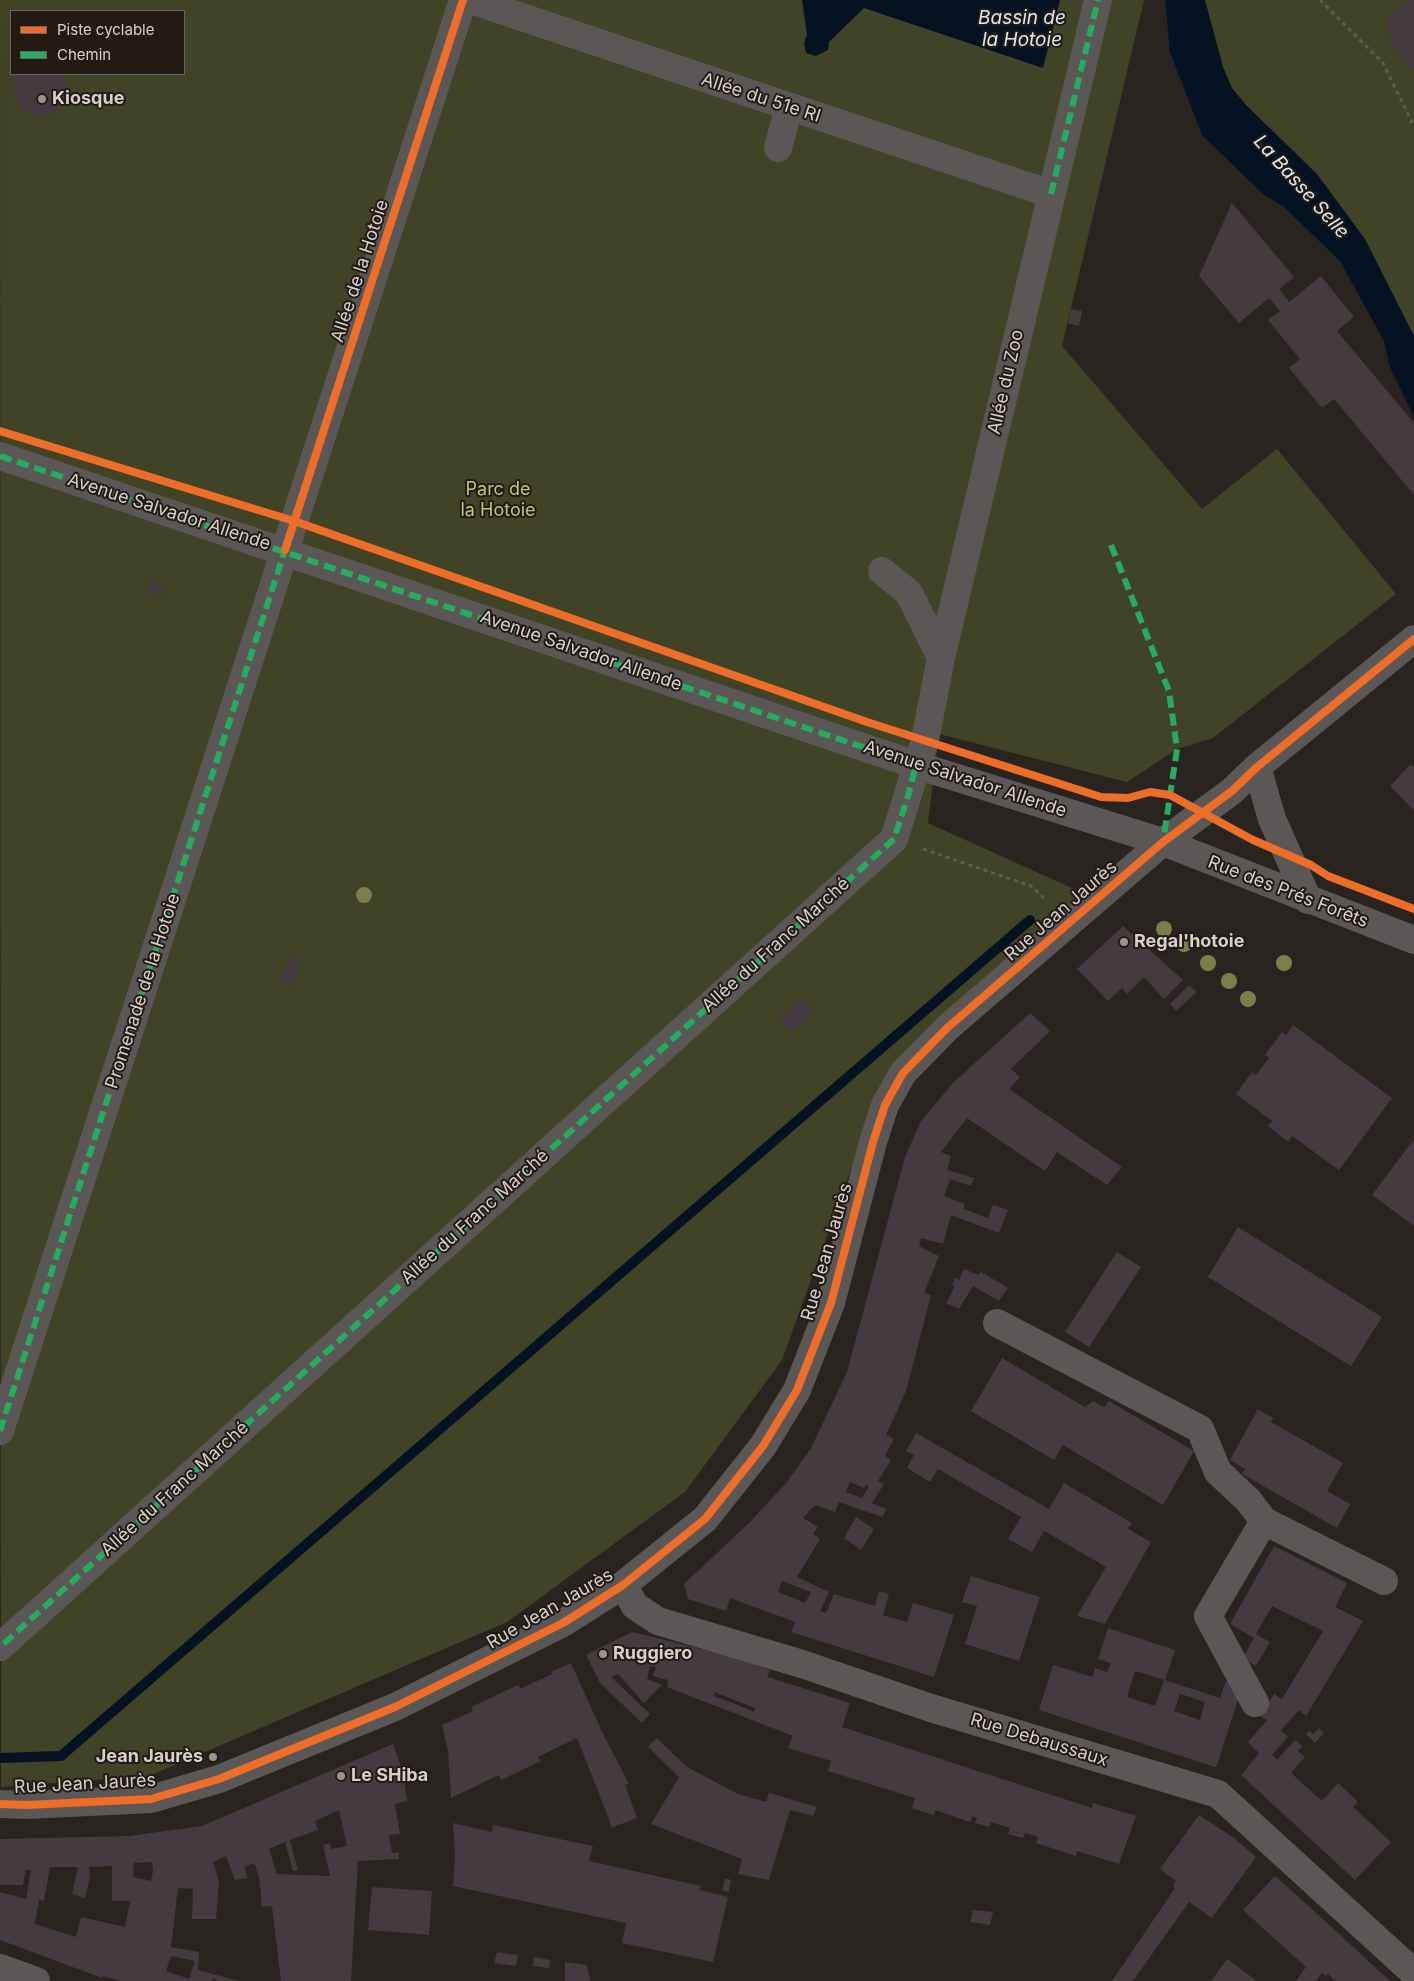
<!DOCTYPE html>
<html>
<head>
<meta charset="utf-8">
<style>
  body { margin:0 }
  #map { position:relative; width:1414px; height:1981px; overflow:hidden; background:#2a2420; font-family:Inter,sans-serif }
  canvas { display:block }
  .legend { position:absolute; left:10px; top:10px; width:175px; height:65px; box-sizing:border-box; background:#231a14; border:1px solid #6b635e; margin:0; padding:6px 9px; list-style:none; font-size:15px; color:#d7d0cc }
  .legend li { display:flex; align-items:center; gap:10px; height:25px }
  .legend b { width:25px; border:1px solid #6b635e }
</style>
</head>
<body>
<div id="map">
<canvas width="1414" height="1981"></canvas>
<ul class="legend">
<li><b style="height:6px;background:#ee6e29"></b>Piste cyclable</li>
<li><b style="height:6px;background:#26ab63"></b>Chemin</li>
</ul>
</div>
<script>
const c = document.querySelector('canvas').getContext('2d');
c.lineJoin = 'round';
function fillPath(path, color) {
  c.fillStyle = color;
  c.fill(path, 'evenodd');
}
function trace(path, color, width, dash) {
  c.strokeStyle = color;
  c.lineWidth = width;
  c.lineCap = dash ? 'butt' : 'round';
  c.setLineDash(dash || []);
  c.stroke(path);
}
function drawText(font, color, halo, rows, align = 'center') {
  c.font = font + ' Inter,sans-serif';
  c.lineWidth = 4;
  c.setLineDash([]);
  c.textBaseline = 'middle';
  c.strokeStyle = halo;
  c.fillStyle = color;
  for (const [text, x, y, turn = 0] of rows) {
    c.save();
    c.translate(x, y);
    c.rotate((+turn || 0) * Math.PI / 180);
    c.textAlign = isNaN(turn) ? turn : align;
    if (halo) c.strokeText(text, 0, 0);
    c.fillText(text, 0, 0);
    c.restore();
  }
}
const green = new Path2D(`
  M0,0H1144L1062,346L1202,509L1277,449L1396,594L1213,738L1177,749L1127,782L939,734L928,823L1085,894L882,1084L782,1360L685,1492L507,1622L149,1776L1,1787ZM11,11H184V74H11Z
  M1198,0H1414V346L1216,71Z`);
const water = new Path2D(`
  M802,0H1060L1043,68L864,8L829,42L828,50L816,56L806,53L804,43L807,35Z
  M1165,0H1205L1223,67L1232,88L1247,106L1317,174L1365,239L1414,336V417L1390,368L1384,341L1340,261L1283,206L1264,195L1202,135L1170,52Z`);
const stream = new Path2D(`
  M0,1758L61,1756L1030,920`);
const building = new Path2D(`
  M1409,0H1414V70L1394,46L1385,21Z
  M18,74H64L70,88L63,107L44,117L22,110L13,90Z
  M1232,203L1294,277L1279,289L1289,302L1321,276L1354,317L1337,331L1414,423V495L1334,399L1322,408L1289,368L1300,359L1268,320L1280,311L1269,298L1239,323L1199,276Z
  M1071,309L1082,311L1079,326L1068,323Z
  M150,581L164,586L161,596L147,592Z
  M1411,764L1414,767V811L1390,786Z
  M1123,926L1183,980L1164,999L1144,977L1127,994L1122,988L1108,1001L1077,969Z
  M289,956L301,960L293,986L280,982Z
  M1189,985L1197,992L1176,1011L1170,1004Z
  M803,998L815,1012L791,1033L779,1019Z
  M1030,1013L1050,1031L1011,1069L1020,1077L1009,1089L1122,1167L1107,1185L1057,1152L1045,1171L967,1118L941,1152L951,1156L947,1170L974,1178L971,1186L950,1179L944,1196L965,1204L963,1209L988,1218L993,1205L1008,1210L999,1233L951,1215L943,1244L921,1238L919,1246L939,1256L924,1293L931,1295L906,1391L886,1435L894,1439L885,1456L891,1460L878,1481L884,1484L872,1503L887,1509L882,1517L839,1502L835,1512L815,1505L803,1518L818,1527L813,1534L820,1539L797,1577L829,1592L820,1611L826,1613L834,1594L875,1606L879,1591L889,1594L883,1615L907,1622L913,1603L954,1615L934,1677L791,1632L795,1622L730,1598L726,1611L688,1599L684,1584L749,1523L787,1482L811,1448L847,1372L905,1157L921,1121L954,1082ZM850,1482L864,1488L866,1485L869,1486L862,1498L846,1492ZM782,1581L811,1592L805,1603L778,1592Z
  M1293,1025L1392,1098L1339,1170L1292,1136L1288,1142L1268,1126L1272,1121L1236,1094L1252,1072L1256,1075L1269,1058L1265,1055L1282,1032L1286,1035Z
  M1414,1139V1226L1372,1195Z
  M1238,1227L1382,1317L1351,1366L1208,1277Z
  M1117,1252L1141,1267L1089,1347L1065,1332Z
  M964,1269L978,1275L981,1272L1008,1288L999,1301L973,1286L959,1309L946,1303L955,1286L952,1285L955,1278L959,1280Z
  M1002,1358L1085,1407L1093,1401L1104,1407L1109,1401L1194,1451L1163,1505L1063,1445L1054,1460L971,1411Z
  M1258,1409L1273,1418L1271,1422L1343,1463L1327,1491L1350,1504L1337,1528L1242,1474L1245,1469L1230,1460Z
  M916,1433L1049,1509L1064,1483L1132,1523L1128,1529L1151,1542L1105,1624L1077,1616L1106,1567L1044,1531L1032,1552L1008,1539L1021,1517L938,1469L930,1482L907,1468L914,1455L906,1451Z
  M856,1517L874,1529L861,1550L844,1538Z
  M1274,1546L1347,1583L1335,1607L1363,1621L1306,1716L1299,1710L1281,1730L1288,1737L1272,1755L1277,1760L1295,1740L1302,1746L1298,1751L1305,1757L1291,1773L1322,1801L1338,1783L1358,1802L1353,1807L1391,1842L1355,1880L1241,1775L1259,1753L1248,1742L1267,1720L1260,1716L1274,1694L1282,1699L1323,1631L1272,1606L1256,1634L1270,1642L1256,1666L1243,1658L1254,1638L1230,1624Z
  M971,1576L1040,1597L1019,1661L965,1644L977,1606L962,1602Z
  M1108,1628L1175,1650L1165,1680L1220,1698L1226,1681L1230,1682L1239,1696L1217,1765L1215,1767L1039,1710L1053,1665L1093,1677L1095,1668L1107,1672L1111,1663L1098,1659ZM1135,1671L1164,1680L1155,1706L1127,1697ZM1180,1694L1205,1702L1200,1720L1174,1711Z
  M632,1632L746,1660L770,1670L767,1677L850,1703L842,1727L1092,1808L1093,1803L1136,1816L1119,1864L1077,1851L1076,1856L1036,1843L1038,1837L1030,1834L1025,1833L1023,1838L1008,1834L1010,1828L1000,1825L991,1822L989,1827L975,1823L977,1818L972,1816L970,1822L935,1810L934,1815L912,1808L915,1798L828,1771L831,1761L788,1748L793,1736L667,1687L668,1680L653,1676L656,1667L650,1666L647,1679L662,1685L644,1703L618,1674L611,1677L650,1714L642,1723L600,1683L586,1655ZM715,1692L734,1700L755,1708L754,1712L733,1703L713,1696Z
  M571,1663L603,1734L629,1784L625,1785L637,1818L611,1828L609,1819L577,1738L538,1757L541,1761L501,1780L499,1775L451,1798L448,1751L442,1725L473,1711L471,1707L518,1685L520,1689L552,1674L551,1672Z
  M1319,1728L1324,1733L1315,1743L1306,1734L1309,1731L1313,1734Z
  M657,1738L687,1767L738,1794L766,1802L769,1793L817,1807L813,1816L790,1810L769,1880L738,1874L742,1859L651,1824L679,1777L648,1747Z
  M393,1744L403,1772L407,1801L395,1804L400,1834L389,1835L392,1853L399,1852V1859L358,1861L351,1981H281L272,1906L262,1907L259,1876L254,1863L244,1867L248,1878L235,1880L226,1856L213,1862L219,1881L216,1919H192L193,1889L178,1888L171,1947L199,1952L198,1970L239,1981H217L213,1978L212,1981H120L104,1976L102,1978L0,1940V1892L26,1899L31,1870H26L23,1885H0V1839L130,1836L202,1826ZM339,1810L347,1846L331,1849L330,1843L323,1845L330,1876L277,1874L269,1849L285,1842L293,1871H298L290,1840L318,1830L315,1821ZM152,1862L153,1871L151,1881L133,1877L134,1863ZM112,1866V1901H130L125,1927L81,1917L76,1937L35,1924L39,1900L44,1901L50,1867H78L72,1894L85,1898L90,1877L89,1867ZM171,1956L195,1961L189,1979L166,1971Z
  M1199,1815L1234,1838L1256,1857L1212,1918L1189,1902L1133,1981H1112L1175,1888L1173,1886L1176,1881L1160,1869Z
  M453,1823L492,1832L493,1825L593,1846L589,1861L701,1886L699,1890L728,1897L713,1962L622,1943L626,1923L453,1886L455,1855Z
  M1275,1876L1324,1920L1390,1981H1336L1328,1974L1326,1976L1322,1973L1316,1981H1296L1306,1967L1243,1910Z
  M725,1878L731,1880L729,1892L722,1890Z
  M372,1887L432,1891L429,1935L368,1930Z
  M973,1910L993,1912L990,1925L970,1922Z
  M497,1952L518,1955L516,1966L494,1963Z
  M534,1957L550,1960L549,1968L533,1966Z
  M1227,1959L1257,1981H1211Z
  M565,1962L587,1965L590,1981H565Z`);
const path = new Path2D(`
  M1320,0L1383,63L1414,126
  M923,849L1031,886L1047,901`);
const minor = new Path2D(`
  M471,0L1051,194
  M778,148L789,107
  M0,456L916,765L1163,842L1414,940
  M882,571L909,593L941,658
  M1257,767L1272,819L1308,900
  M997,1323L1200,1429L1218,1472L1248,1500L1264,1521L1208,1616L1255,1703
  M0,1431L463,0
  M1264,1521L1384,1581
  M623,1585L635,1606L658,1621L802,1664L931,1708L1218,1794L1414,1973
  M0,1647L894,839L925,740L941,658L1098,0
  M0,1804L27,1805L151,1799L219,1779L395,1707L563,1623L623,1585L705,1519L763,1446L797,1390L831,1303L873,1142L885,1105L903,1073L947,1028L1163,842L1232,791L1257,767L1414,639
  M0,1968L36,1981`);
const quiet = new Path2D(`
  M1051,194L1098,0
  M0,456L916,765L908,796L894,839L0,1647
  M1111,545L1169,691L1177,749L1163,842
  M0,1431L285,550`);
const cycleway = new Path2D(`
  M0,431L294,521L867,722L1101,797L1128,798L1150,792L1170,795L1253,840L1311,865L1328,876L1414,909
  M285,550L463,0
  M0,1804L27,1805L151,1799L219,1779L395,1707L563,1623L623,1585L705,1519L763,1446L797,1390L831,1303L873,1142L885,1105L903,1073L947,1028L1163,842L1232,791L1257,767L1414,639`);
const trees = [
  [364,895],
  [1164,929],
  [1184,944],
  [1208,963],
  [1284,963],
  [1229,981],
  [1248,999]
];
const markers = [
  [42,99,5,"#9a9490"],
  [1124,942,5,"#9a9490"],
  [603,1654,5,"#9a9490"],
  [213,1757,5,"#9a9490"],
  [341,1776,5,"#9a9490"]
];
const streetNames = [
  ["Allée du 51e RI",761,98,18],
  ["Allée de la Hotoie",360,271,-72],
  ["Allée du Zoo",1006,382,-77],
  ["Avenue Salvador Allende",169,512,18],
  ["Avenue Salvador Allende",581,651,19],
  ["Avenue Salvador Allende",965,779,18],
  ["Rue des Prés Forêts",1288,892,21],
  ["Rue Jean Jaurès",1061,911,-41],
  ["Allée du Franc Marché",776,945,-42],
  ["Promenade de la Hotoie",143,991,-72],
  ["Allée du Franc Marché",475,1217,-42],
  ["Rue Jean Jaurès",827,1252,-74],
  ["Allée du Franc Marché",175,1489,-42],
  ["Rue Jean Jaurès",550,1609,-30],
  ["Rue Debaussaux",1039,1740,17],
  ["Rue Jean Jaurès",85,1784,-3]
];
const poiNames = [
  ["Kiosque",52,99],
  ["Regal'hotoie",1134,942],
  ["Ruggiero",613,1654],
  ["Jean Jaurès",203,1757,"right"],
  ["Le SHiba",351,1776]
];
const parkNames = [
  ["Parc de",498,490],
  ["la Hotoie",498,511]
];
const waterNames = [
  ["Bassin de",1022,18],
  ["la Hotoie",1022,40],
  ["La Basse Selle",1301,187,48]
];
fillPath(green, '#414327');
fillPath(water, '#041221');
trace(stream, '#041221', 10);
fillPath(building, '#443a3f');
trace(path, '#5c5a59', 3, [4, 4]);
trace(minor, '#5a5756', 28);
trace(quiet, '#26ab63', 6, [12, 6]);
trace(cycleway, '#ee6e29', 8);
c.fillStyle = '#7c7e4d';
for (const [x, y] of trees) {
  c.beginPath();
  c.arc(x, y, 8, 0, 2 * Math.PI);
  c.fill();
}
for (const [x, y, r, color] of markers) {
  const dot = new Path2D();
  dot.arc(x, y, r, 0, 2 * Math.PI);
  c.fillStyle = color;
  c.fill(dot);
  trace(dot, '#231a14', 2);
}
drawText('18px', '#d7d0cc', '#231a14', streetNames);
drawText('bold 18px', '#d7d0cc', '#231a14', poiNames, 'left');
drawText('18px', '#bfc872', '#231a14', parkNames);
drawText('italic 19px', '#d8e7f2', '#231a14', waterNames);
</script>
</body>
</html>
